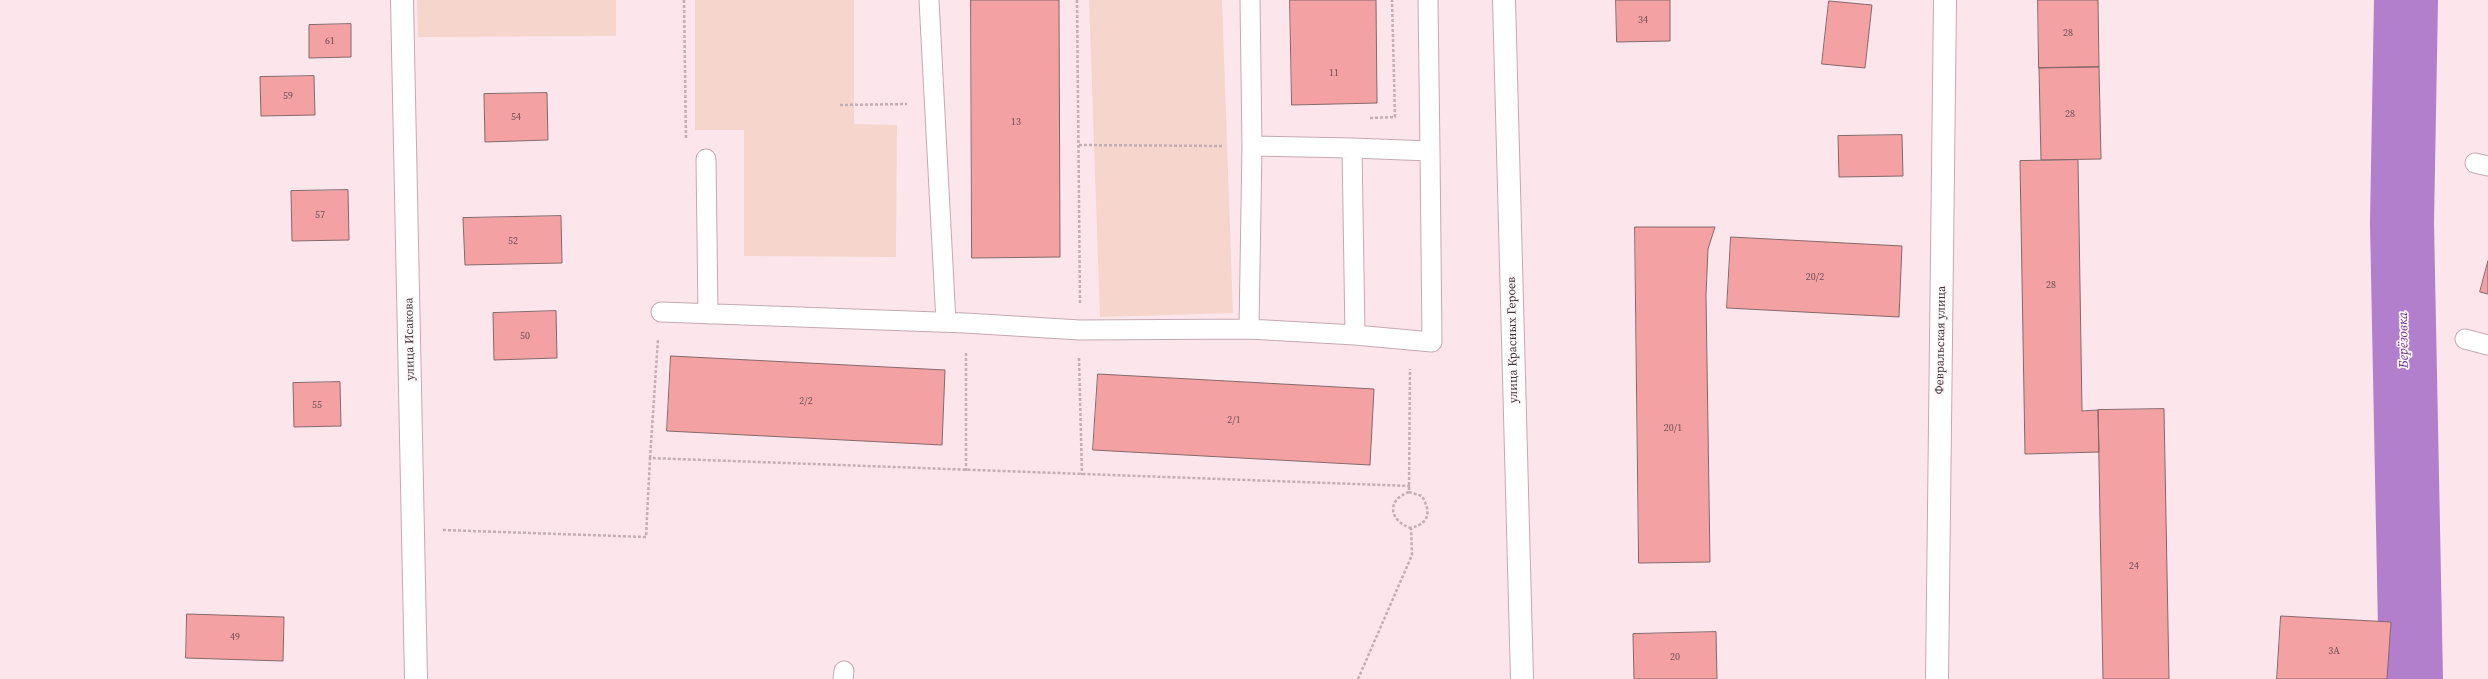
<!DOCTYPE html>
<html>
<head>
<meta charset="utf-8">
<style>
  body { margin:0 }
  canvas { display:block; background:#fde5ec }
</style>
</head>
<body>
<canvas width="2488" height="679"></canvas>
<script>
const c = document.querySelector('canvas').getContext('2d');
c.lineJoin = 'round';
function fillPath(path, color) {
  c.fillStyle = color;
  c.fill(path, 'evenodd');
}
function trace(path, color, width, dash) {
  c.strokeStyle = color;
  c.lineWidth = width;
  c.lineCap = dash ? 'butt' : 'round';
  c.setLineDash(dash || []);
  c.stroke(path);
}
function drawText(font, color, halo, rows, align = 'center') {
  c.font = font + ' "Source Serif 4",serif';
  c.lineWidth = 3.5;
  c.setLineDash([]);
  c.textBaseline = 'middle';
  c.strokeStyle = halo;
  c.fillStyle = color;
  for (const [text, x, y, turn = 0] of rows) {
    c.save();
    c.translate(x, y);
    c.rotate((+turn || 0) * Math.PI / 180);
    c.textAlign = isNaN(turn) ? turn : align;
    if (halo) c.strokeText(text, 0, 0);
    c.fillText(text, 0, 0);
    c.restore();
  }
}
const green = new Path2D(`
  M417,0H616V36L418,37Z
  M695,0H854V124L897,125L896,257L744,256V130H695Z
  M1089,0H1222L1233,313L1100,317Z`);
const river = new Path2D(`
  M2406,0L2402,223L2411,679`);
const building = new Path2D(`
  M971,0H1059L1060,257L972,258Z
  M1290,0H1376L1377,103L1292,105Z
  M1616,0H1670V41L1617,42Z
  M2038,0H2098L2099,67L2039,68Z
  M1829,1L1872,5L1865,68L1822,64Z
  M351,24V57L309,58V25Z
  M2099,67L2101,159L2041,160L2039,68Z
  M314,76L315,115L261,116L260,77Z
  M547,93L548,140L485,142L484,94Z
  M1902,135L1903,176L1839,177L1838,136Z
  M2078,160L2082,411L2098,410L2099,452L2025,454L2020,161Z
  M348,190L349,240L292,241L291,191Z
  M561,216L562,263L465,265L463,218Z
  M1635,227H1715L1708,249L1706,295L1710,562L1639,563Z
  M1731,237L1902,246L1899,317L1727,308Z
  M2488,261V294L2480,292Z
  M556,311L557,358L494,360L493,313Z
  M671,356L945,370L942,445L667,431Z
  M1098,374L1374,389L1370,465L1093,450Z
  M340,382L341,426L294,427L293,383Z
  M2164,409L2169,679H2103L2098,410Z
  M187,614L284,617L283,661L186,658Z
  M2281,616L2391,622L2387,679H2277Z
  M1716,632L1717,679H1634L1633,634Z`);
const path = new Path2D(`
  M684,0L686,139
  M1077,0L1080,303
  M840,105L907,104
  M1370,118L1395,117L1392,0
  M1079,145L1223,146
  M1079,358L1082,475
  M650,458L658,339
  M966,471V352
  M1409,492C1386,500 1389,521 1411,528
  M443,530L646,537L650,458L1410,486
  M1358,679L1412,555L1411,528C1430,523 1431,512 1422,496L1409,492L1410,369`);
const service = new Path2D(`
  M929,0L946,322
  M1352,148L1430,151L1428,0
  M706,159L708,314
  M2475,163L2488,166
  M661,312L965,323L1080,330L1249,329L1252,146L1250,0
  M1249,329L1355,335L1352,148L1252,146
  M1355,335L1432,342L1430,151
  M2465,339L2488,345
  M843,679L844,671`);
const minor = new Path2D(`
  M402,0L416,679
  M1937,679L1945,0`);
const secondary = new Path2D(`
  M1504,0L1522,679`);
const numberNames = [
  ["34",1643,20],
  ["28",2068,33],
  ["61",330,41],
  ["11",1334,73],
  ["59",288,96],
  ["28",2070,114],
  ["54",516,117],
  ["13",1016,122],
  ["57",320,215],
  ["52",513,241],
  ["20/2",1815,277],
  ["28",2051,285],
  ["50",525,336],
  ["2/2",806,401],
  ["55",317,405],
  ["2/1",1234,420],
  ["20/1",1673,428],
  ["24",2134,566],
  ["49",235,637],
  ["3А",2334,651],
  ["20",1675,657]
];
const streetNames = [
  ["улица Исакова",410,339,-91],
  ["улица Красных Героев",1513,340,-91],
  ["Февральская улица",1941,340,-89]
];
const waterNames = [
  ["Берёзовка",2404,340,-91]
];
fillPath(green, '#f6d6cc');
trace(river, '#b27fcc', 64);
fillPath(building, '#f4a1a4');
trace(building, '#846969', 1);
trace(service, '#c5a9b2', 21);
trace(minor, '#c5a9b2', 24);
trace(secondary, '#c5a9b2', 24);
trace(path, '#c2aeb4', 2.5, [3, 2]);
trace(service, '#fff', 19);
trace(minor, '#fff', 22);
trace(secondary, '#fff', 22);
drawText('10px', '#6c4f53', null, numberNames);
drawText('12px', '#3f3438', '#fdf7f9', streetNames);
drawText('italic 13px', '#6a2a86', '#fdf7f9', waterNames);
</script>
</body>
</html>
